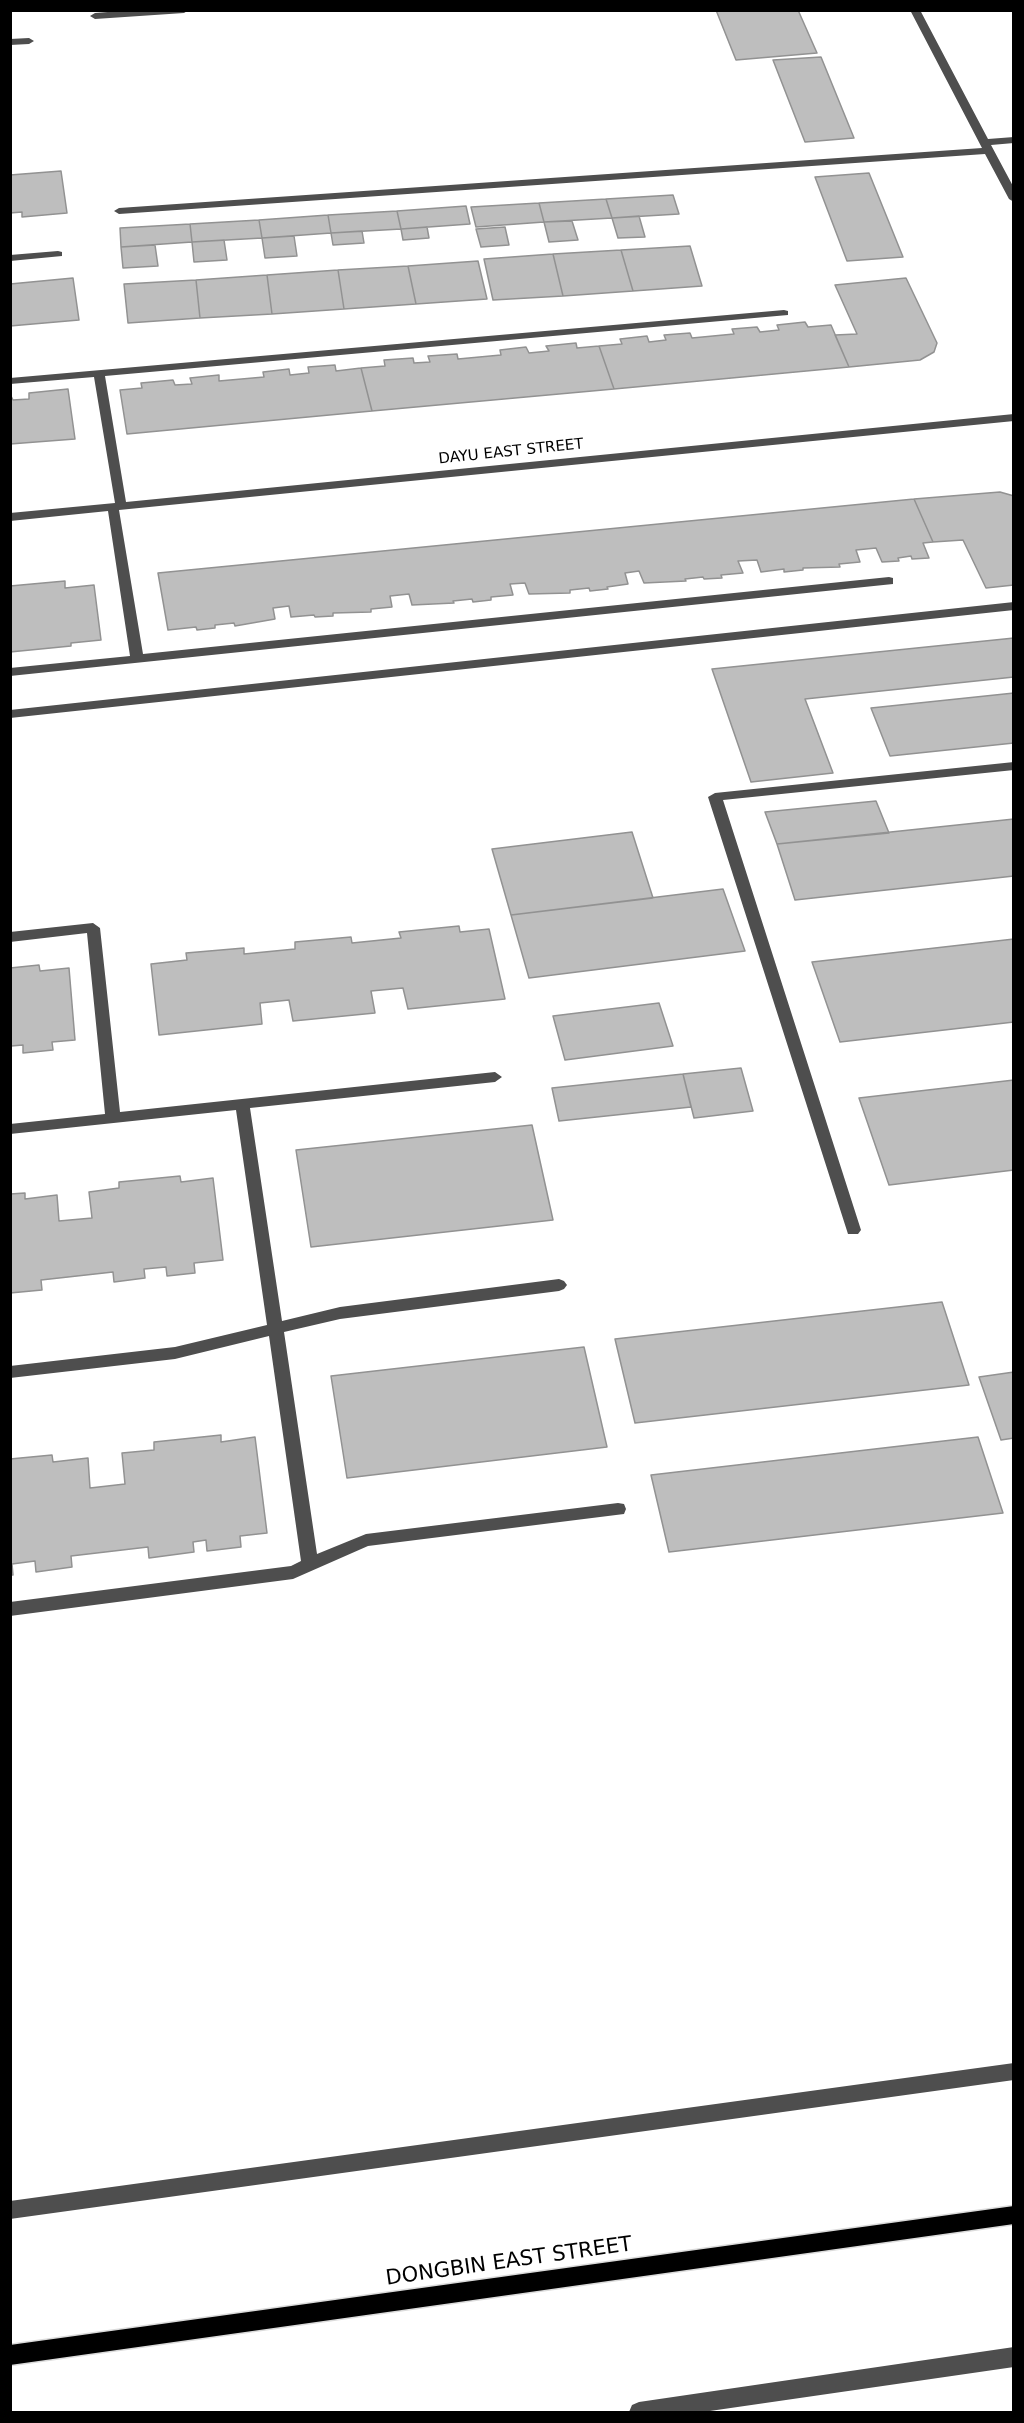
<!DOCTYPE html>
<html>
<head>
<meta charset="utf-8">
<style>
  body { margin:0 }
  #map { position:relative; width:1024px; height:2423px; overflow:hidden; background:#fff; font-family:"DejaVu Sans",sans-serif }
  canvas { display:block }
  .frame { position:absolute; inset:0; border:12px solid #000; pointer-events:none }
</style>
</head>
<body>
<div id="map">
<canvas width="1024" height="2423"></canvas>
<div class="frame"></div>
</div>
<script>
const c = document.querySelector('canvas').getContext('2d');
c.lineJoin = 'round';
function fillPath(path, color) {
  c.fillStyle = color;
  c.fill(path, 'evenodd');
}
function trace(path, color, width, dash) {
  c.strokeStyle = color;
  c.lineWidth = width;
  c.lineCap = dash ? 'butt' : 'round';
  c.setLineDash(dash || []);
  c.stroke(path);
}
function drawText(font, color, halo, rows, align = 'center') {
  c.font = font + ' "DejaVu Sans",sans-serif';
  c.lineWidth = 5;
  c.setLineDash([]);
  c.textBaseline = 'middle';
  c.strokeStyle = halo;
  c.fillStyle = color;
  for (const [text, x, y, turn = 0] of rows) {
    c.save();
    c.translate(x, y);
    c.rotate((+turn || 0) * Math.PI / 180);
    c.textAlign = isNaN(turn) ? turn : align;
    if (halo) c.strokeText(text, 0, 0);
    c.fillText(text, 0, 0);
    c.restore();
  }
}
const building = new Path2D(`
  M716,10H798L817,53L736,60Z
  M821,57L854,138L805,142L773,60Z
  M61,171L67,213L22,217V212L10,213V175Z
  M869,173L903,257L847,261L815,177Z
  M673,195L679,214L612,218L606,199Z
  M606,199L612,218L544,222L539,203Z
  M539,203L544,222L476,227L471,207Z
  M466,206L470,224L401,229L397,211Z
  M397,211L401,229L331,233L328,215Z
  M328,215L331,233L262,238L259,220Z
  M639,216L645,237L618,238L612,218Z
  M259,220L262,238L192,242L190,224Z
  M572,221L578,240L549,242L544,222Z
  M190,224L192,242L121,247L120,228Z
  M427,227L429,238L403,240L401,229Z
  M505,227L509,245L481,247L476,229Z
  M362,231L364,243L333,245L331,233Z
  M294,236L297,256L265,258L262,238Z
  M224,240L227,260L194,262L192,242Z
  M155,245L158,266L123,268L121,247Z
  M690,246L702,286L633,291L621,250Z
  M621,250L633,291L563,296L553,254Z
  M553,254L563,296L493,300L484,259Z
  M478,261L487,299L416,304L408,266Z
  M408,266L416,304L344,309L338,270Z
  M338,270L344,309L272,314L267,275Z
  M267,275L272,314L200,318L196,280Z
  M73,278L79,320L10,326V284Z
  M906,278L937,343L934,352L920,360L849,367L835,335L857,334L835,285Z
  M196,280L200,318L128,323L124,284Z
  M805,322L808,327L831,325L849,367L614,389L599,346L622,344L620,339L647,336L649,342L666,340L664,335L690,333L692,338L734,334L732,329L757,327L760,332L779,330L777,325Z
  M576,343L577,348L599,346L614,389L372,411L361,368L385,366L384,360L413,358L414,363L430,362L428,356L457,354L458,359L501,355L500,350L526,347L529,353L549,351L546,346Z
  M335,365L336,371L361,368L372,411L127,434L120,390L142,388L141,383L173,380L175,385L192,384L190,378L219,375V381L264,377L263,372L289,369L290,375L309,373L308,367Z
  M68,389L75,439L10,444V394L13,400L29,399V393Z
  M1000,492L1014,496V585L986,588L963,540L933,542L914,499Z
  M914,499L933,542L923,543L929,558L912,559L911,556L898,558L899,561L882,562L876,548L856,550L860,562L839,564L840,567L803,568V570L784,572V569L761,572L757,560L738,561L743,573L721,575L722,578L704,579L703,577L685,579L686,581L644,583L639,571L625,573L628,584L607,587L608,589L590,591L589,588L570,590V593L529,594L525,583L510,584L513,595L491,597V600L473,602L472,599L453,601L454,603L412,605L409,594L390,596L392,607L371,609V612L333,613V616L315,617L314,615L291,617L289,606L273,608L275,619L235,626L234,623L215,625V628L197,630L196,627L168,630L158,573Z
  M65,581V588L94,585L101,640L71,643V646L10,652V586Z
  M1014,638V677L805,699L833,773L751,782L712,669Z
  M1014,693V743L890,756L871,708Z
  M876,801L889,833L777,844L765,812Z
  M1014,819V876L795,900L777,844Z
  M632,832L653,898L511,915L492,849Z
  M723,889L745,951L529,978L511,915Z
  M459,926L460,932L489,929L505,999L408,1009L403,988L371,991L375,1013L293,1021L289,1000L260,1003L262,1024L159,1035L151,964L187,960L186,953L244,948V954L295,949V942L351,937L352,943L401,938L399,932Z
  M1014,939V1022L840,1042L812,962Z
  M39,965L40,971L69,968L75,1040L52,1042L53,1050L23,1053V1045L11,1046L10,1055V968Z
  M659,1003L673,1046L565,1060L553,1016Z
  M741,1068L753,1111L694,1118L683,1074Z
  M683,1074L691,1107L559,1121L552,1088Z
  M1014,1080V1170L889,1185L859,1098Z
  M532,1125L553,1220L311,1247L296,1150Z
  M180,1176L181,1182L213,1178L223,1260L194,1263L195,1273L167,1276L166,1267L144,1269L145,1278L114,1282L113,1272L41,1280L42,1290L10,1293V1194L25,1193V1199L57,1195L59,1221L92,1218L89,1192L119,1188V1182Z
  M942,1302L969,1385L635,1423L615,1339Z
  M584,1347L607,1447L347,1478L331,1376Z
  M1014,1372V1438L1001,1440L979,1377Z
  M221,1435V1442L255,1437L267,1533L240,1536L241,1547L207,1551L206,1540L193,1542L194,1552L149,1558L148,1547L71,1556L72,1567L36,1572L35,1561L12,1564L13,1575H10V1459L52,1455L53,1462L88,1458L90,1488L125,1484L122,1453L154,1450V1442Z
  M978,1437L1003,1513L669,1552L651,1475Z`);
const minor = new Path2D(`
  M133,10H189L184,13L95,19L90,16L95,13Z
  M910,10H920L988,139L1014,137V143L991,145L1014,188V202L1009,199L985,154L119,214L114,211L119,208L982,148Z
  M10,39L29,38L34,41L29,44L10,45Z
  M58,251L62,252V256L10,261V255Z
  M784,310L788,311V315L105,376L126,502L1014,414V421L119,510L143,654L889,577L893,578V584L10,676V668L130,656L108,511L10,521V513L115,503L94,377L10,384V378Z
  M1014,602V610L10,718V710Z
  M1014,762V770L723,800L861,1230L858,1234H848L708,797L715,793Z
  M93,923L100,928L120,1112L495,1072L502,1077L495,1082L250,1108L282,1321L340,1307L559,1279L564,1281L567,1285L564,1289L559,1291L340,1319L284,1332L317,1554L366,1534L618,1503L624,1504L626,1509L624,1514L368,1546L293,1579L10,1616V1602L291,1566L301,1561L269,1336L175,1359L10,1378V1366L175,1347L267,1325L236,1110L10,1134V1124L105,1114L87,933L10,942V932Z
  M1014,2063V2080L10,2219V2201Z
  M1014,2347V2367L703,2412H629L632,2405L639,2402Z`);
const major = new Path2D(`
  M1014,2206V2224L10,2365V2345Z`);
const farStreetnames = [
  ["DAYU EAST STREET",511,452,-6]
];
const nearStreetnames = [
  ["DONGBIN EAST STREET",509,2262,-8]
];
fillPath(building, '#bebebe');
trace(building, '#929292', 1.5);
trace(major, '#dbdbdb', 3);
fillPath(minor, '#4e4e4e');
fillPath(major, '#000');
drawText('15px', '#000', '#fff', farStreetnames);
drawText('21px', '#000', '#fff', nearStreetnames);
</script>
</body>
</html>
